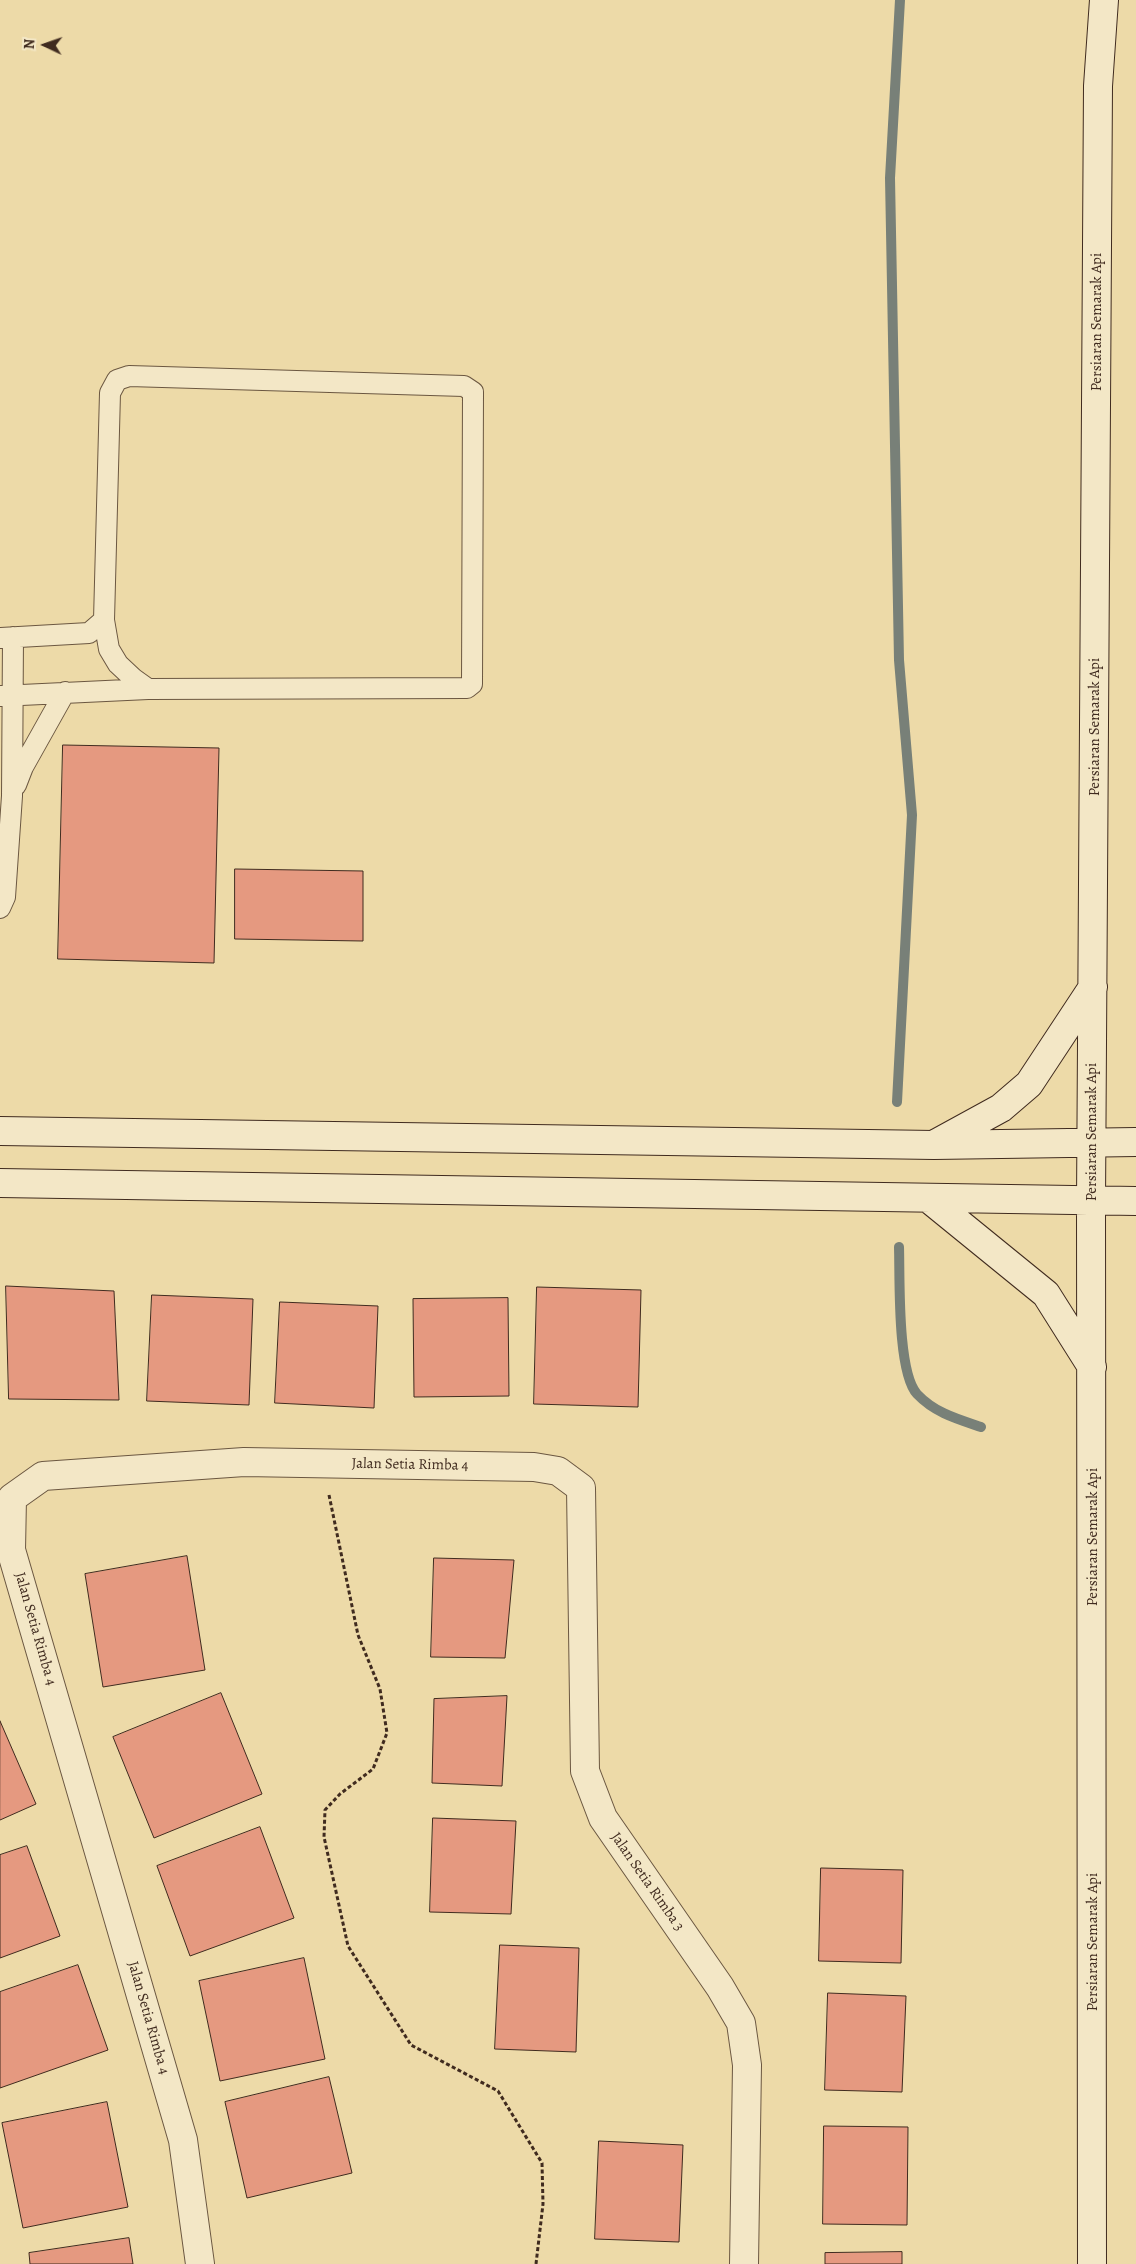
<!DOCTYPE html>
<html>
<head>
<meta charset="utf-8">
<style>
  body { margin:0 }
  #map { position:relative; width:1136px; height:2264px; overflow:hidden; background:#eddaa8; font-family:Alegreya,serif }
  canvas { display:block }
  .north { position:absolute; left:20px; top:20px; width:50px; height:50px; -webkit-text-stroke:4px #f3e7c6; paint-order:stroke; rotate:273deg; font-size:14px; font-weight:700; line-height:20px; text-align:center; color:#402b1f }
  .north::after { content:''; display:block; margin:auto; width:18px; height:22px; background:#402b1f; clip-path:polygon(50% 0,100% 100%,50% 72%,0 100%) }
</style>
</head>
<body>
<div id="map">
<canvas width="1136" height="2264"></canvas>
<div class="north">N</div>
</div>
<script>
const c = document.querySelector('canvas').getContext('2d');
c.lineJoin = 'round';
function trace(path, color, width, dash) {
  c.strokeStyle = color;
  c.lineWidth = width;
  c.lineCap = dash ? 'butt' : 'round';
  c.setLineDash(dash || []);
  c.stroke(path);
}
function fillPath(path, color) {
  c.fillStyle = color;
  c.fill(path, 'evenodd');
}
function drawText(font, color, halo, rows, align = 'center') {
  c.font = font + ' Alegreya,serif';
  c.lineWidth = 4;
  c.setLineDash([]);
  c.textBaseline = 'middle';
  c.strokeStyle = halo;
  c.fillStyle = color;
  for (const [text, x, y, turn = 0] of rows) {
    c.save();
    c.translate(x, y);
    c.rotate((+turn || 0) * Math.PI / 180);
    c.textAlign = isNaN(turn) ? turn : align;
    if (halo) c.strokeText(text, 0, 0);
    c.fillText(text, 0, 0);
    c.restore();
  }
}
const stream = new Path2D(`
  M897,1102L912,815L899,660L890,178L900,0
  M899,1247C900,1278 897,1372 917,1394C935,1413 957,1419 981,1427`);
const building = new Path2D(`
  M63,745L219,748L214,963L58,959Z
  M235,869L363,871V941L235,939Z
  M6,1286L114,1291L119,1400L9,1399Z
  M537,1287L641,1290L638,1407L534,1404Z
  M152,1295L253,1299L249,1405L147,1401Z
  M508,1298L509,1396L414,1397L413,1299Z
  M280,1302L378,1306L374,1408L275,1403Z
  M187,1556L205,1670L103,1687L85,1574Z
  M434,1558L514,1560L505,1658L431,1657Z
  M221,1693L262,1794L154,1838L113,1737Z
  M507,1696L502,1786L432,1783L434,1699Z
  M0,1721L36,1804L0,1820Z
  M433,1818L516,1821L511,1914L430,1912Z
  M260,1827L294,1918L190,1956L157,1866Z
  M27,1846L60,1936L0,1958V1855Z
  M821,1868L903,1870L901,1963L819,1961Z
  M500,1945L579,1948L576,2052L495,2049Z
  M304,1958L325,2059L220,2081L199,1981Z
  M78,1965L108,2050L0,2088V1992Z
  M828,1993L906,1996L902,2092L825,2090Z
  M329,2077L352,2173L247,2198L225,2102Z
  M107,2102L128,2207L23,2228L2,2123Z
  M824,2126L908,2127L907,2225L823,2224Z
  M599,2141L683,2145L679,2242L595,2239Z
  M129,2238L133,2264H30L29,2253Z
  M902,2252V2264H825V2253Z`);
const path = new Path2D(`
  M329,1495L358,1635L380,1689L387,1733L373,1769L340,1794L325,1810L324,1837L348,1946L411,2045L498,2091L542,2163L543,2204L536,2264`);
const lane = new Path2D(`
  M129,376L464,386L473,392L472,684L467,688L148,689L134,679L118,664L109,649L104,620L110,393L117,380Z
  M1,638L89,633L104,620
  M0,696L148,689
  M16,785L23,767L65,692
  M0,908L5,897L12,796L13,637`);
const street = new Path2D(`
  M200,2264L183,2140L11,1550L12,1498L43,1476L244,1462L534,1467L558,1471L581,1488L585,1771L603,1818L720,1987L741,2023L747,2065L744,2264`);
const secondary = new Path2D(`
  M0,1131L934,1145L1136,1142
  M937,1143L1001,1108L1029,1084L1093,987
  M0,1183L1136,1201
  M928,1198L1046,1294L1092,1367
  M1092,2264L1091,1200L1098,86L1104,0`);
const streetNames = [
  ["Persiaran Semarak Api",1097,322,-90],
  ["Persiaran Semarak Api",1095,727,-90],
  ["Persiaran Semarak Api",1092,1132,-90],
  ["Jalan Setia Rimba 4",410,1465,1],
  ["Persiaran Semarak Api",1093,1537,-90],
  ["Jalan Setia Rimba 4",35,1629,74],
  ["Jalan Setia Rimba 3",647,1882,55],
  ["Persiaran Semarak Api",1093,1942,-90],
  ["Jalan Setia Rimba 4",148,2018,74]
];
trace(stream, '#788078', 10);
fillPath(building, '#e59980');
trace(building, '#402b1f', 1);
trace(lane, '#6b5741', 22);
trace(street, '#6b5741', 30);
trace(secondary, '#402b1f', 30);
trace(path, '#402b1f', 3, [4, 2.5]);
trace(lane, '#f3e7c6', 20);
trace(street, '#f3e7c6', 28);
trace(secondary, '#f3e7c6', 28);
drawText('15px', '#402b1f', '#f3e7c6', streetNames);
</script>
</body>
</html>
